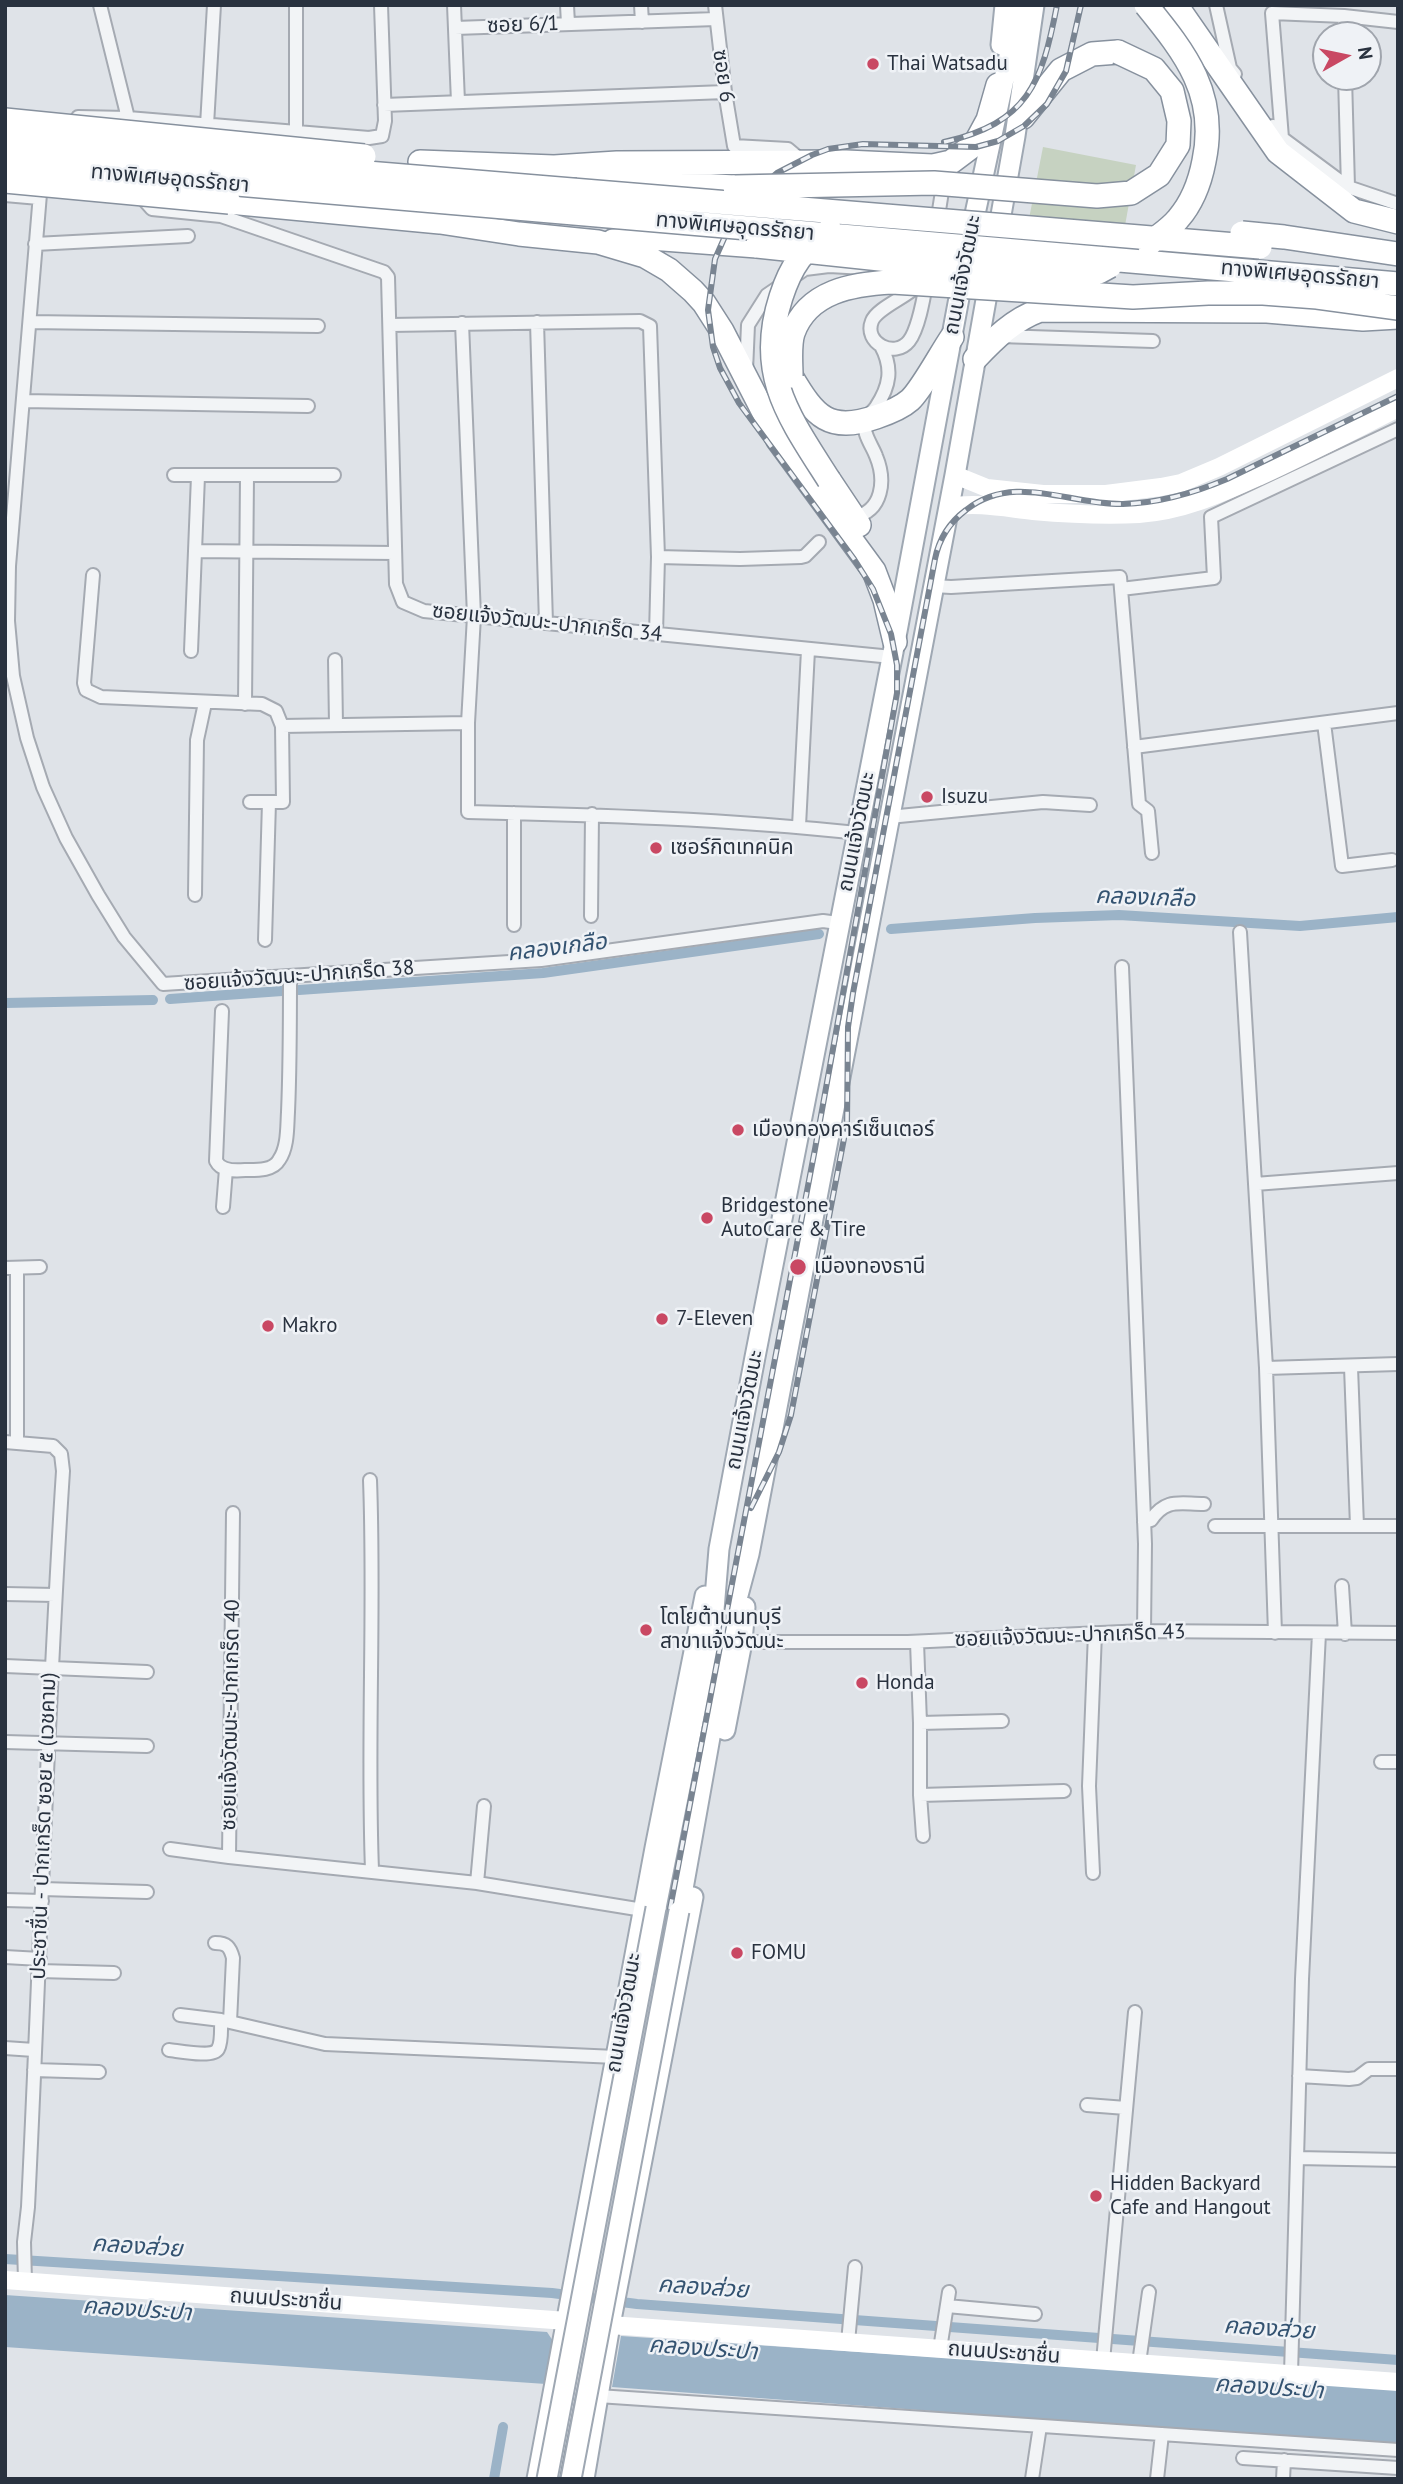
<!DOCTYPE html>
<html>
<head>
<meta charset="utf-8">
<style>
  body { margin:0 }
  #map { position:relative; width:1403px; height:2484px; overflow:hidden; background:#dfe3e8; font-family:"PT Sans",sans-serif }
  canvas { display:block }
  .frame { position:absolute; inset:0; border:7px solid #29323f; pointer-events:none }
  .north { position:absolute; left:1312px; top:21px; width:70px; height:70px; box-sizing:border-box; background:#eff2f6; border:2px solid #a0a5ad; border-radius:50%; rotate:81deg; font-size:19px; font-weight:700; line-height:28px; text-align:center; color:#29323f }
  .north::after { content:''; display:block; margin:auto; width:24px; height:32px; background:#c94863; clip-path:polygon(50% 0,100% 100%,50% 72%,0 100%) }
</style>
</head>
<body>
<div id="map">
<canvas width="1403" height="2484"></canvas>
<div class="frame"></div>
<div class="north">N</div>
</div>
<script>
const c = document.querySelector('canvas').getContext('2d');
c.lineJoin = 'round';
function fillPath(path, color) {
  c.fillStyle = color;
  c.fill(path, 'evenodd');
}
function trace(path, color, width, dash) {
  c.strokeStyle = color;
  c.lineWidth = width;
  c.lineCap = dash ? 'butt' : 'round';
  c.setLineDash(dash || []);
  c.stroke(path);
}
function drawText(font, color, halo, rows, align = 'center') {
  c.font = font + ' "PT Sans","Noto Sans Thai",sans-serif';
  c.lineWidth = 5;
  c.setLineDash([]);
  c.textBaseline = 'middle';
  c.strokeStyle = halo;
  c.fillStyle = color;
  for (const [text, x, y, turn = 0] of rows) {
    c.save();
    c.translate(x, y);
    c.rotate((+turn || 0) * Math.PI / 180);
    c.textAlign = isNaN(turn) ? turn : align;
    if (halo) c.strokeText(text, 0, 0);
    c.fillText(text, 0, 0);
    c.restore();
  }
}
const green = new Path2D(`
  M1043,147L1136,165L1122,242L1028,224Z`);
const water = new Path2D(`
  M5,2295L547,2332L553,2341L546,2384L5,2347Z
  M621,2336L1398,2388V2446L612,2387Z`);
const canal = new Path2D(`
  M891,929L1035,918L1119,915L1300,926L1398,917
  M299,990L543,973L819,934
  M170,999L282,991
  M5,1003L153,1000
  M5,2259L552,2293L637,2304L1398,2360
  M494,2479L503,2427`);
const street = new Path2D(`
  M100,5L128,118
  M454,5L458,102
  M567,5L568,24
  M641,5L642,22
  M715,5L725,92L734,146L788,149L801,160
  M1216,5L1230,68L1235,74
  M1344,16V35
  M455,28L716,19
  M1345,77L1348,187
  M384,105L725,92
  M78,117L128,118L369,138L382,136L385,121L381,5
  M207,125L214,5
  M1273,126L1282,138L1348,187L1398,204
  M296,132V5
  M1282,138L1272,13L1344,16L1398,22
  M41,182L9,566L8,621L13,676L27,738L43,787L66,838L98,895L124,937L163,984L541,960L823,921L838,923
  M144,193V200L152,209L221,216L384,272L388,277L396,584L403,602L424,611L892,657
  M5,195L39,198
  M937,223L944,179
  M35,244L188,236
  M918,285C907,297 877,308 872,321C863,343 895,359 909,341C919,328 924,296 927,279
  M30,322L318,326
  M537,322L546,623
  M462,323L474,616L468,723V812C598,815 727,819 857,833
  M390,325L640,321L650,326L658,557L656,634
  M999,336L1153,341
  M746,371L748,325L767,295L805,269L829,266L865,268
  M24,401L308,406
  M174,475H334
  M854,517C883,511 886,480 876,456C872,445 861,432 866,420C868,415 873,411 876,407C890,386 893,368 881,346
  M195,551L395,553
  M658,557L740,559L801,557L805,556L819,542
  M93,575L84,683L86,690L101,697L262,704L276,711L282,726L283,802H250
  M933,586L951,587L1120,577L1139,804L1148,811L1152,853
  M1121,589L1214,578L1211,517L1398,429
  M191,651L198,476
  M335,660L336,725
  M245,704L247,476
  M1324,723L1342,866L1392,860
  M282,726L468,723
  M1134,747L1398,713
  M889,817L1043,802L1090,805
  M799,826L808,650
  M195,895L197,740L205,703
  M591,916L592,814
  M514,925V813
  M1240,932L1266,1368L1275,1633
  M265,940L269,802
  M1122,967L1145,1544L1144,1631
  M222,1011L216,1161C221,1171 234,1171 245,1170C256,1170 273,1171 279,1160C288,1147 287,1128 288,1112C290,1067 290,1022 290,976
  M1255,1184L1398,1173
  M223,1207L226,1169
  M5,1268L40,1267
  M17,1268V1443
  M1351,1367L1357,1526
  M1266,1368L1398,1364
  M5,1442L53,1446L61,1454L63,1471C47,1716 40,1962 28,2207L24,2242L25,2282
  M370,1480C375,1610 367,1740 372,1870
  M233,1513L229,1857L477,1883L643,1910
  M1144,1522L1151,1520C1166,1498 1179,1504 1204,1504
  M1215,1526H1398
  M1342,1586L1345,1634
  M5,1594L55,1595
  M742,1642H908L1144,1631L1398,1633
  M917,1642L920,1723L1002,1721
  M5,1666L147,1672
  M920,1723V1795L923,1836
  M5,1742L147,1746
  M1381,1762H1398
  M920,1795L1064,1791
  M170,1849L229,1857
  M1093,1873L1089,1786L1095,1633
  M477,1883L484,1806
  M42,1889L147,1892
  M5,1900L42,1901
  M215,1943C227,1943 230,1947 233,1958L230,2022
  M5,1957L40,1959
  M39,1971L114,1973
  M180,2015L221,2020
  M5,2048L34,2050
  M169,2050C179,2051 213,2058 218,2049C222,2042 221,2028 221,2020L325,2044L616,2057
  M34,2070L99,2072
  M1299,2076L1349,2079L1357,2078L1369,2069H1398
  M1087,2105L1126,2108
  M1297,2158L1398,2160
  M947,2306L1035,2314
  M848,2342L855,2267
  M940,2349L949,2292
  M1103,2361L1135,2012
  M1139,2363L1149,2292
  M1291,2374L1302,1979L1319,1633
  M598,2396L1398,2450
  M1243,2458L1398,2468
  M1032,2479L1040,2426
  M1157,2479L1162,2434
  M1283,2479L1284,2460`);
const secondary = new Path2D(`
  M955,475L987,488L1043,494H1106L1161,487L1181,483L1219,467L1398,378
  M949,507C977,502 1005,508 1033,511C1067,514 1104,516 1139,514C1183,511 1220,494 1260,476C1306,455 1352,431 1398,408
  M5,2280L567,2321
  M610,2325L1398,2382`);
const primary = new Path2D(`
  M1001,45L1005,5
  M725,1730L742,1642L745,1607
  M656,1908L713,1622L719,1549L755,1357L895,642L972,228L1020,5
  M679,1911L730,1625L749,1554L955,475L1015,136L1034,5
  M537,2479L655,1848L705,1596
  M584,2479L610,2325L693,1897`);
const highway = new Path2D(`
  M1176,5L1278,152L1354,211L1398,222
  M1023,117L1061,70L1092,54L1118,52
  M420,162L554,167L617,163L846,162L933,166L951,162L975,144L988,120L998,85
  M588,174L636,182L735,187
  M229,202L440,222L519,234L598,242L645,256L669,270L693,291L704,303L722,331L778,440L874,571L885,600L895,642
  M613,241L650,238L757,246
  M975,359C995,338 1013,320 1040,310L1267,311L1363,319L1398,317
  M791,376C815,417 829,433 876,417C888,413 901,408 910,400C922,389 941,353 952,337
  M829,480L859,525`);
const rail = new Path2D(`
  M944,142C1028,123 1042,83 1057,5
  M751,1508L779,1452L791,1415L847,1123L848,1027L853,993L935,559C939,539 950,522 966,510C1014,472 1069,505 1123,504C1159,503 1194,493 1227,479L1398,396
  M562,2479C595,2304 635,2131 661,1956L815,1149L897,693V665L891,634L873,589L854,559L739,403L720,368L713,347L708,310L715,259L730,225L752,195L777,173L812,155L828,149L863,144L976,147L998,141L1024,126L1047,104L1066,71L1081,5`);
const primaryBridge = new Path2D(`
  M547,2479L656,1908
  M571,2479L679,1911`);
const highwayBridge = new Path2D(`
  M1146,5C1186,54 1218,95 1204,161C1200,182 1192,203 1178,219C1170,229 1158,236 1149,244
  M5,120L364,156
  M5,143L1260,247
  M5,164L1398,284
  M5,181L229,202
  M735,187L934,183L1097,196L1131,193L1159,175L1178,145L1179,121L1172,91L1154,69L1118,52
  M1242,233L1284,237L1398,254
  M757,246L1031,275L1099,272L1110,266
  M791,376C791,364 789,345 793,333C808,291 853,284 892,282L1133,297L1208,293H1263L1317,297L1398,308
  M829,480C789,417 756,374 781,297C791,266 803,249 830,230`);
const markers = [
  [873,64,7,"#c94863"],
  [927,797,7,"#c94863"],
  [656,848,7,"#c94863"],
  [738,1130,7,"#c94863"],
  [707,1218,7,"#c94863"],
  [798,1267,9,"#c94863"],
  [662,1319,7,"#c94863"],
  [268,1326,7,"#c94863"],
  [646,1630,7,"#c94863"],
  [862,1683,7,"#c94863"],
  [737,1953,7,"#c94863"],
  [1096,2196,7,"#c94863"]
];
const streetNames = [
  ["ซอย 6/1",523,25,-2],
  ["ซอย 6",723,76,82],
  ["ทางพิเศษอุดรรัถยา",170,179,5],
  ["ทางพิเศษอุดรรัถยา",735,227,5],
  ["ถนนแจ้งวัฒนะ",963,275,-79],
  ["ทางพิเศษอุดรรัถยา",1300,275,5],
  ["ซอยแจ้งวัฒนะ-ปากเกร็ด 34",547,623,6],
  ["ถนนแจ้งวัฒนะ",857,832,-79],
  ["ซอยแจ้งวัฒนะ-ปากเกร็ด 38",299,976,-4],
  ["ถนนแจ้งวัฒนะ",745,1410,-79],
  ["ซอยแจ้งวัฒนะ-ปากเกร็ด 43",1070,1636,-2],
  ["ซอยแจ้งวัฒนะ-ปากเกร็ด 40",231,1715,-89],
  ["ประชาชื่น - ปากเกร็ด ซอย ๕ (เวชคาม)",44,1826,-88],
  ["ถนนแจ้งวัฒนะ",624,2013,-80],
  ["ถนนประชาชื่น",286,2300,4],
  ["ถนนประชาชื่น",1004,2353,4]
];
const poiNames = [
  ["Thai Watsadu",887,64],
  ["Isuzu",941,797],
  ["เซอร์กิตเทคนิค",670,848],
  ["เมืองทองคาร์เซ็นเตอร์",752,1130],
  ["Bridgestone",721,1206],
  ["AutoCare & Tire",721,1230],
  ["เมืองทองธานี",814,1267],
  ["7-Eleven",676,1319],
  ["Makro",282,1326],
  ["โตโยต้านนทบุรี",660,1618],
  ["สาขาแจ้งวัฒนะ",660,1642],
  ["Honda",876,1683],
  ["FOMU",751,1953],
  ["Hidden Backyard",1110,2184],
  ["Cafe and Hangout",1110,2208]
];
const waterNames = [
  ["คลองเกลือ",1145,898,2],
  ["คลองเกลือ",557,948,-7],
  ["คลองส่วย",137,2247,4],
  ["คลองส่วย",703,2288,4],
  ["คลองประปา",137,2310,4],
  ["คลองส่วย",1269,2329,4],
  ["คลองประปา",703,2349,4],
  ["คลองประปา",1269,2388,4]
];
fillPath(green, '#c6d2c1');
fillPath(water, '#9bb3c7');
trace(canal, '#9bb3c7', 10);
trace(street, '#a5aab2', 16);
trace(primary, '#9fa8b3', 23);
trace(highway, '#87919e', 26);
trace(street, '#f2f4f6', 12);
trace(secondary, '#fff', 18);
trace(primary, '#fff', 19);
trace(highway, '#fff', 23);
trace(rail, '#798491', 6);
trace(rail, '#eff2f6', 3.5, [10]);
trace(primaryBridge, '#9fa8b3', 23, []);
trace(highwayBridge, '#87919e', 26, []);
trace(primaryBridge, '#fff', 19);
trace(highwayBridge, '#fff', 23);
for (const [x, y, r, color] of markers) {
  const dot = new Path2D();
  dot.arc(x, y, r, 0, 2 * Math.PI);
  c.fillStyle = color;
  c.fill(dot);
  trace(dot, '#eff2f6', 2.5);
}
drawText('21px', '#29323f', '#eff2f6', streetNames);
drawText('21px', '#29323f', '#eff2f6', poiNames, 'left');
drawText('italic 23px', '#345371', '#eff2f6', waterNames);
</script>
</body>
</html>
